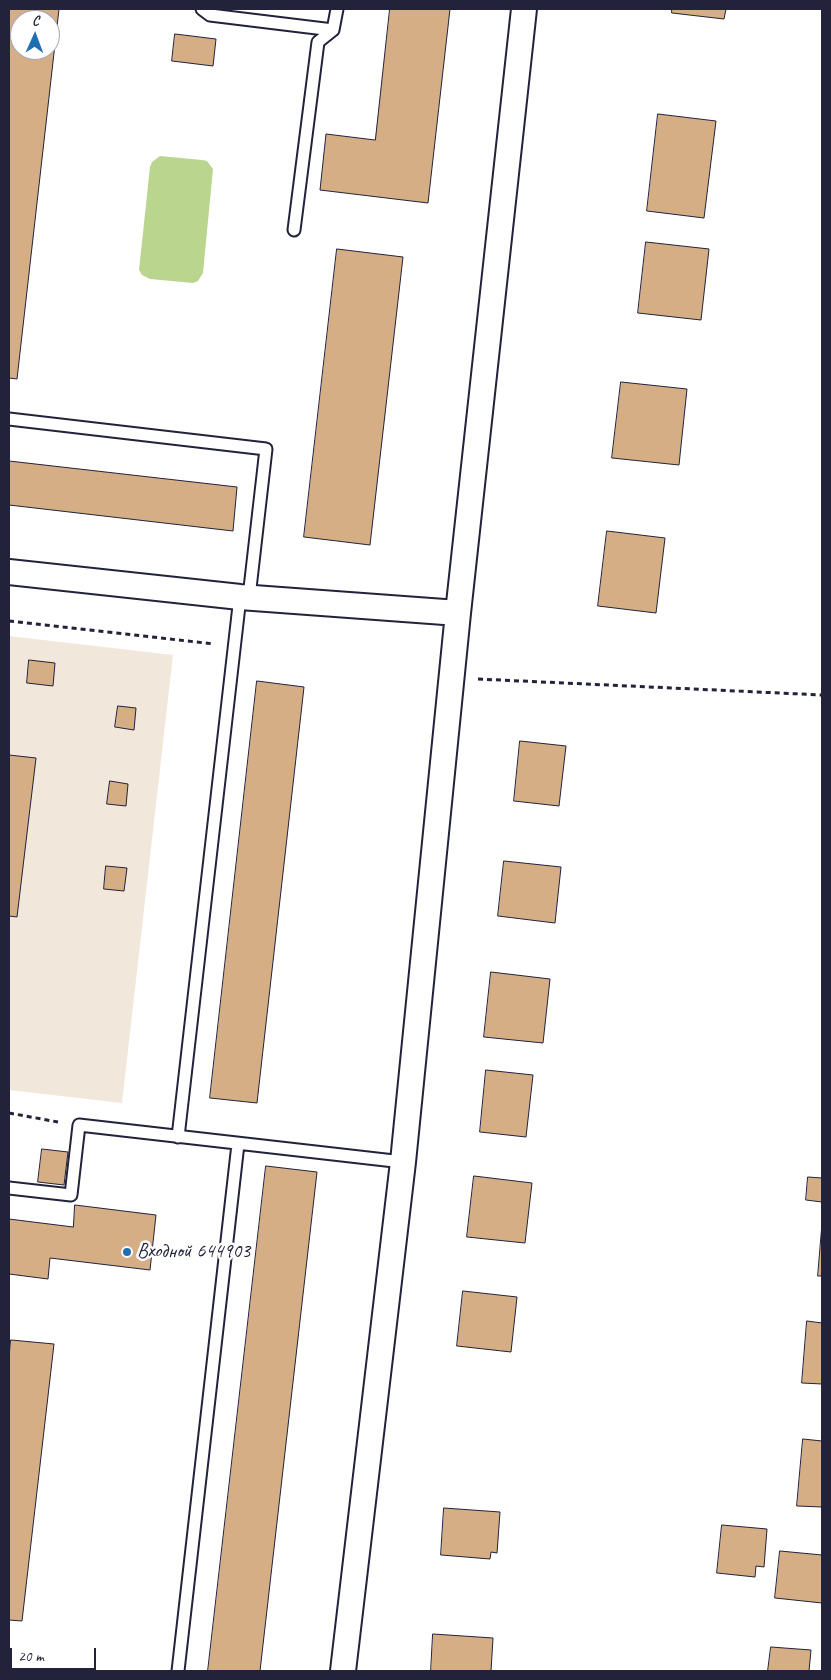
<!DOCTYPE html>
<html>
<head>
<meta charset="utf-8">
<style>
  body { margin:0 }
  #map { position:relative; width:831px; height:1680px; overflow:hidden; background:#fff; font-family:Caveat,sans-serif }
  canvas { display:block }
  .frame { position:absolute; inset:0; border:10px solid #22223b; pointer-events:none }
  .north { position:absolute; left:10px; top:10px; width:50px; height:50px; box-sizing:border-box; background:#fff; border:1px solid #a7a7b1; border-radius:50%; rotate:2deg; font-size:14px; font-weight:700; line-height:20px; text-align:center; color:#22223b }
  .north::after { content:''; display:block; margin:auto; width:18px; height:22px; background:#1f6fb2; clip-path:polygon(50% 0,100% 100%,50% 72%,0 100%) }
  .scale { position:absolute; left:10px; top:1648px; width:86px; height:22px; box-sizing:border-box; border:2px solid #22223b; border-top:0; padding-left:6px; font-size:15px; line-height:18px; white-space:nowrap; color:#22223b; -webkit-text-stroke:4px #fff; paint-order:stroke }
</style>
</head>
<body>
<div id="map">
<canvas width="831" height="1680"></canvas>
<div class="frame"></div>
<div class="north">С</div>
<div class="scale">20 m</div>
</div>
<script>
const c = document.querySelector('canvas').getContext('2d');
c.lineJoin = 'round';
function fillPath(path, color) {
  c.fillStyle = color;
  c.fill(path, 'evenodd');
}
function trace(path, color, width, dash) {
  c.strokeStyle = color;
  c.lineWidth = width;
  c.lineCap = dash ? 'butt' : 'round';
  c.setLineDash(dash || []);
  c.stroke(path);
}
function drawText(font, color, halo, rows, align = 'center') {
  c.font = font + ' Caveat,sans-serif';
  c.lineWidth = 5;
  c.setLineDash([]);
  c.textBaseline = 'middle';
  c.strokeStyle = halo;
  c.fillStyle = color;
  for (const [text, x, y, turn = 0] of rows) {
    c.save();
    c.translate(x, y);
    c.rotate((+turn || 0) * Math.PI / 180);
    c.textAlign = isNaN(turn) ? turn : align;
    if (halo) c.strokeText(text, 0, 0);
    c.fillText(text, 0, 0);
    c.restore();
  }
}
const built = new Path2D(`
  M9,636L173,655L122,1103L9,1090Z`);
const green = new Path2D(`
  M160,156L202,160L207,161L213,169L203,273L198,281L193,283L150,279L142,275L139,270L150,167L152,162Z`);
const building = new Path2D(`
  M10,9H59L17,379L9,378V23ZM20,20H50V50H20Z
  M390,9H450L428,203L320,190L326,134L375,140Z
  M672,9H726L724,19L672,13Z
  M175,34L216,39L213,66L172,61Z
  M658,114L716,121L704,218L647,211Z
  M646,242L709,249L701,320L638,313Z
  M337,249L403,257L370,545L304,537Z
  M621,382L687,389L679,465L612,458Z
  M9,461L237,487L233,531L9,505Z
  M607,531L665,538L656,613L598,606Z
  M29,660L55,663L53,686L27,683Z
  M257,681L304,687L257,1103L210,1098Z
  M118,706L136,708L134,730L115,727Z
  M520,741L566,746L559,806L514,801Z
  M9,755L36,758L17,917L9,916Z
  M110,781L128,784L126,806L107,804Z
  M504,861L561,867L555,923L498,916Z
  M106,866L127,868L124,891L104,889Z
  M491,972L550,979L543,1043L484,1037Z
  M486,1070L533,1075L526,1137L480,1132Z
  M42,1149L68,1152L64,1185L38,1182Z
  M266,1166L317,1172L260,1671H208Z
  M474,1176L532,1183L525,1243L467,1237Z
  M808,1177L822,1178V1202L806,1200Z
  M75,1205L156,1215L150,1270L50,1258L48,1279L9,1274V1219L73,1227Z
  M822,1224V1276H818Z
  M463,1291L517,1297L511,1352L457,1346Z
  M807,1321L822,1323V1384L802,1383Z
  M11,1340L54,1344L22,1621L9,1620V1358Z
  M803,1439L822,1441V1507L797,1506Z
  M444,1508L500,1512L497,1553L491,1552L490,1559L441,1555Z
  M722,1525L767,1529L764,1567L756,1566L755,1577L717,1573Z
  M780,1551L822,1555V1603L775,1598Z
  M433,1634L493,1638L491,1671H431Z
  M771,1647L811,1650L809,1671H768Z`);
const path = new Path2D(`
  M9,621L214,644
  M478,679L822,695
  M9,1113L58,1122`);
const service = new Path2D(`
  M202,9L210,15L333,30
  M294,230L318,42L333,30L337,9
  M9,419L266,449L249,597
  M178,1137L240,597
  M9,1188L71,1195L79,1125L403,1162
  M178,1671L238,1144`);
const minor = new Path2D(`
  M9,572L240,597L458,613
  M343,1671L403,1162L458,613L524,9`);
const markers = [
  [127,1252,5,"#1f6fb2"]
];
const poiNames = [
  ["Входной 644903",137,1252]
];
fillPath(built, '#f2e7db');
fillPath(green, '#bad68e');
fillPath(building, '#d5ae86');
trace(building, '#22223b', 1);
trace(service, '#22223b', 15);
trace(minor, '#22223b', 28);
trace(path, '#22223b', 3, [5, 4]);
trace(service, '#fff', 11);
trace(minor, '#fff', 24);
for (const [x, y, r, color] of markers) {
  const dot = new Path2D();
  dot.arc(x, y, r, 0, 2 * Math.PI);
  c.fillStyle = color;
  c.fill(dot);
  trace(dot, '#fff', 2);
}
drawText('20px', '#22223b', '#fff', poiNames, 'left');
</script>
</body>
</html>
